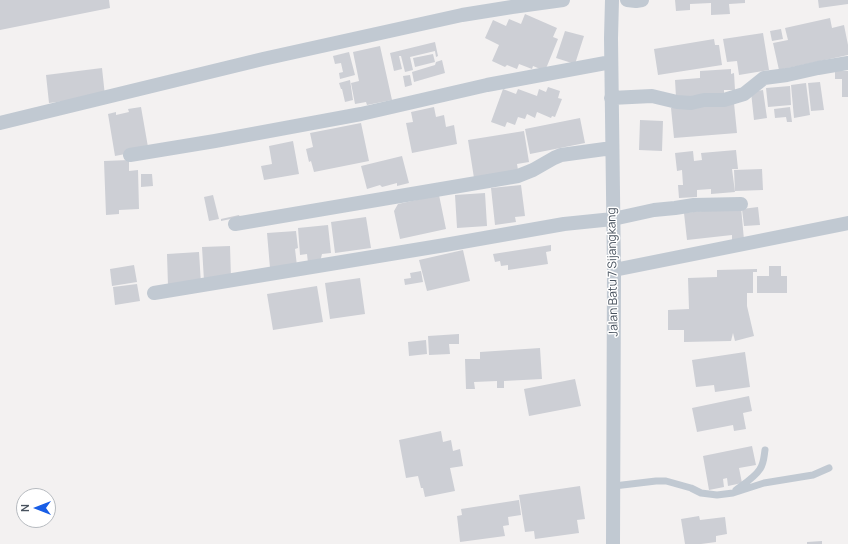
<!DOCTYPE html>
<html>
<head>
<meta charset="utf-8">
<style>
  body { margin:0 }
  #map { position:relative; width:848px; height:544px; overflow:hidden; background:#f3f1f1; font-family:Manrope,sans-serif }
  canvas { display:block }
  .north { position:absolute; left:16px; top:488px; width:40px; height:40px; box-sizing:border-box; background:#fff; border:1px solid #b6babf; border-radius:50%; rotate:270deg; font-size:11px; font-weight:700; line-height:16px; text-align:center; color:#48525e }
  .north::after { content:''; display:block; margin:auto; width:14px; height:18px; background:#185de6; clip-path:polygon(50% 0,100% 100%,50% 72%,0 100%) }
</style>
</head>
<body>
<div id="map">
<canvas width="848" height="544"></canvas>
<div class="north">N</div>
</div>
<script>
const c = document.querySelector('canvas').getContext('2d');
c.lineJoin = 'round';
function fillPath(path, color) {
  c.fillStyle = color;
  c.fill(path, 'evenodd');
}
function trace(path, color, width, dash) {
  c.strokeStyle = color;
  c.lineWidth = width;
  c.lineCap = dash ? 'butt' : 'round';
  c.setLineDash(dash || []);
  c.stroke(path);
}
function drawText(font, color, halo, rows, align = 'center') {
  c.font = font + ' Manrope,sans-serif';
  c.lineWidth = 3;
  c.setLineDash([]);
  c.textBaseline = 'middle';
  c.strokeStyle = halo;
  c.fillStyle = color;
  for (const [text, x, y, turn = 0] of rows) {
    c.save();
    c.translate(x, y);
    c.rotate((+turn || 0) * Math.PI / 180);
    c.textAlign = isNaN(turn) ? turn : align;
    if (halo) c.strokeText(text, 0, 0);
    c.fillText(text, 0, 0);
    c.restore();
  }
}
const building = new Path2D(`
  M0,0H109L110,8L0,30Z
  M675,0H745V3L729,4L730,14L711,15V3L690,4V10L676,11Z
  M818,0H848V4L819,8Z
  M525,14L557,28L553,37L558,39L545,71L533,66L532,69L519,64L517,69L507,65L505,67L492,61L499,45L485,38L493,20L506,26L509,19L521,24Z
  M830,18L832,28L844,25L848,45V55L779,70L773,43L788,40L785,28Z
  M781,29L783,39L772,41L770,31Z
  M565,31L584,36L575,64L556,58Z
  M763,33L769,70L739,75L737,61L727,62L723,39Z
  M714,39L715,45H719L722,65L658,75L654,49Z
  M435,42L438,56L436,57L435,51L410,57L413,70L405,72L401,56H399L402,69L394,71L390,53Z
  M380,46L392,100L367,105L366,102L355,104L351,83L359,81L353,52Z
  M349,52L355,75L340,79L339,73L343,72L341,63L335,64L333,56Z
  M433,54L435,62L415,67L413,58Z
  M442,60L445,73L414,82L412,72L435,65L436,62Z
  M102,68L105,96L49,103L46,75Z
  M731,69V74L734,73L735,90H724V94L676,97L675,80L700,78V71Z
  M835,71H848V97H842V79H835Z
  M410,75L412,85L405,87L403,76Z
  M350,80L353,100L345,102L342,89H341L339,83Z
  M820,82L824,110L811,111L808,83Z
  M806,83L810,115L794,118L791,85Z
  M790,86L791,105L768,107L766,88Z
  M548,87L560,91L558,98L562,99L555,117L552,116L551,118L537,112L535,118L527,114L525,119L518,117L515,125L507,122L505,127L491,122L503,89L516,94L518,89L537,96L539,89L546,92Z
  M763,90L767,118L754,120L751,92Z
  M734,103L737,133L674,138L671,108Z
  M141,107L148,147L146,150L115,156L108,114L116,112V115L129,112L128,109Z
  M434,107L436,117L444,115L446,127L454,125L457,144L412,153L406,123L413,122L411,112Z
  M790,107L792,122H787L786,117L775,118L774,109Z
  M580,118L585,143L530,154L525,129Z
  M640,120L663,121L662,151L639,150Z
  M361,123L369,161L314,172L311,161L309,162L306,149L313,147L310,133Z
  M524,131L529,162L517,164L518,170L474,178L468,140Z
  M293,141L299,174L264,180L261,166L272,164L269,146Z
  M736,150L738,169H732L735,192L711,194V189L697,190V197L679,198L678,185H683L682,170L677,171L675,153L693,151L694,161L702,160L701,153Z
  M402,156L409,183L397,186V183L382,187L380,185L367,189L361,166Z
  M129,160V171L138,170L139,209L119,210V214L106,215L104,161Z
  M762,169L763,190L735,191L734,170Z
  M141,174H152L153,186L141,187Z
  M521,185L525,216L515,217L516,222L495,225L491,188Z
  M485,193L487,226L457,228L455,195Z
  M213,195L219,219L209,221L204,197Z
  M439,195L446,229L400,239L394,211L398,204Z
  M741,207L744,240L732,241V235L687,240L684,213Z
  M758,207L760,225L744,226L742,209Z
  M239,215L240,217L221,221V219Z
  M366,217L371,248L335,253L331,222Z
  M328,225L331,253L322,254L320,262L308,263L307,254L300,255L298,228Z
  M296,231L298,248L295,249L297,266L270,268L267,233Z
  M551,245V251L546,252L548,264L508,270V265L501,266L500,261L495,262L493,254Z
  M230,246L231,278L204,281L202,247Z
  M463,250L470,281L427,291L419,260Z
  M199,252L201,284L168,286L167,254Z
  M134,265L137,282L112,286L110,269Z
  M769,266H781V276H787V293H757V276H769Z
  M757,269V272H753V293H747V306L754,336L735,341L733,333L731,341L684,342V330H668V310L689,309L688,278L717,277V270Z
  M421,271L423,282L405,285L404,279L411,278L410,273Z
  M360,278L365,314L330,319L325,283Z
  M137,284L140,301L115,305L113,287Z
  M317,286L323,322L273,330L267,294Z
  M459,334V344H449L450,354L429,355L428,336Z
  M426,340L427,354L409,356L408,342Z
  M540,348L542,379L504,381V388H497V381L474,382L475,389H466L465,359H480V352Z
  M745,352L750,387L715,392L714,385L696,387L692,360Z
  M575,379L581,406L529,416L524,389Z
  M749,396L752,411L743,413L746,429L734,431L733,425L697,432L692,408Z
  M441,431L443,442L451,440L453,451L460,449L463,466L450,468L455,491L425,497L423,488H421L418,476L406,478L399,440Z
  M752,446L756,465L739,468L742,483L728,486L727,478L723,479L724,487L709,490L703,456Z
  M580,486L585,519L577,520L579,533L535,539L534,531L525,532L519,495Z
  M519,500L521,515L508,517L509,525L503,526L505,536L460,542L457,516L462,515L461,509Z
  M699,516L700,520L725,517L727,534L716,536V542L701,544H685L681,519Z
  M822,541V544H807V542Z`);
const lane = new Path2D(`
  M614,486L656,481H666L691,488L701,493L717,495L733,493L764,483L813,475L829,468
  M736,490C744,484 755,477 760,469C764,463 764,456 765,450`);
const street = new Path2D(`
  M612,0L611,38L614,270L613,544
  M627,0L636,1L642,0
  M611,98L652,96L677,102L691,103L704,100H724L744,94L764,78L787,75L818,68L848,63
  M0,123L263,59L462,15L512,7L563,0
  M130,155L215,141L361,114L487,85L611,62
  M235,224L518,176L533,170L554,158L561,155L612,148
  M614,270L848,223
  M154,293L445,245L564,224L613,219L654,210L675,208L694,205L741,204`);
const streetNames = [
  ["Jalan Batu 7 Sijangkang",613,272,-91]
];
fillPath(building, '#cdcfd5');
trace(lane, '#c1c9d2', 7);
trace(street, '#c1c9d2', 14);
drawText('12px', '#48525e', '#fff', streetNames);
</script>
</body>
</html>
